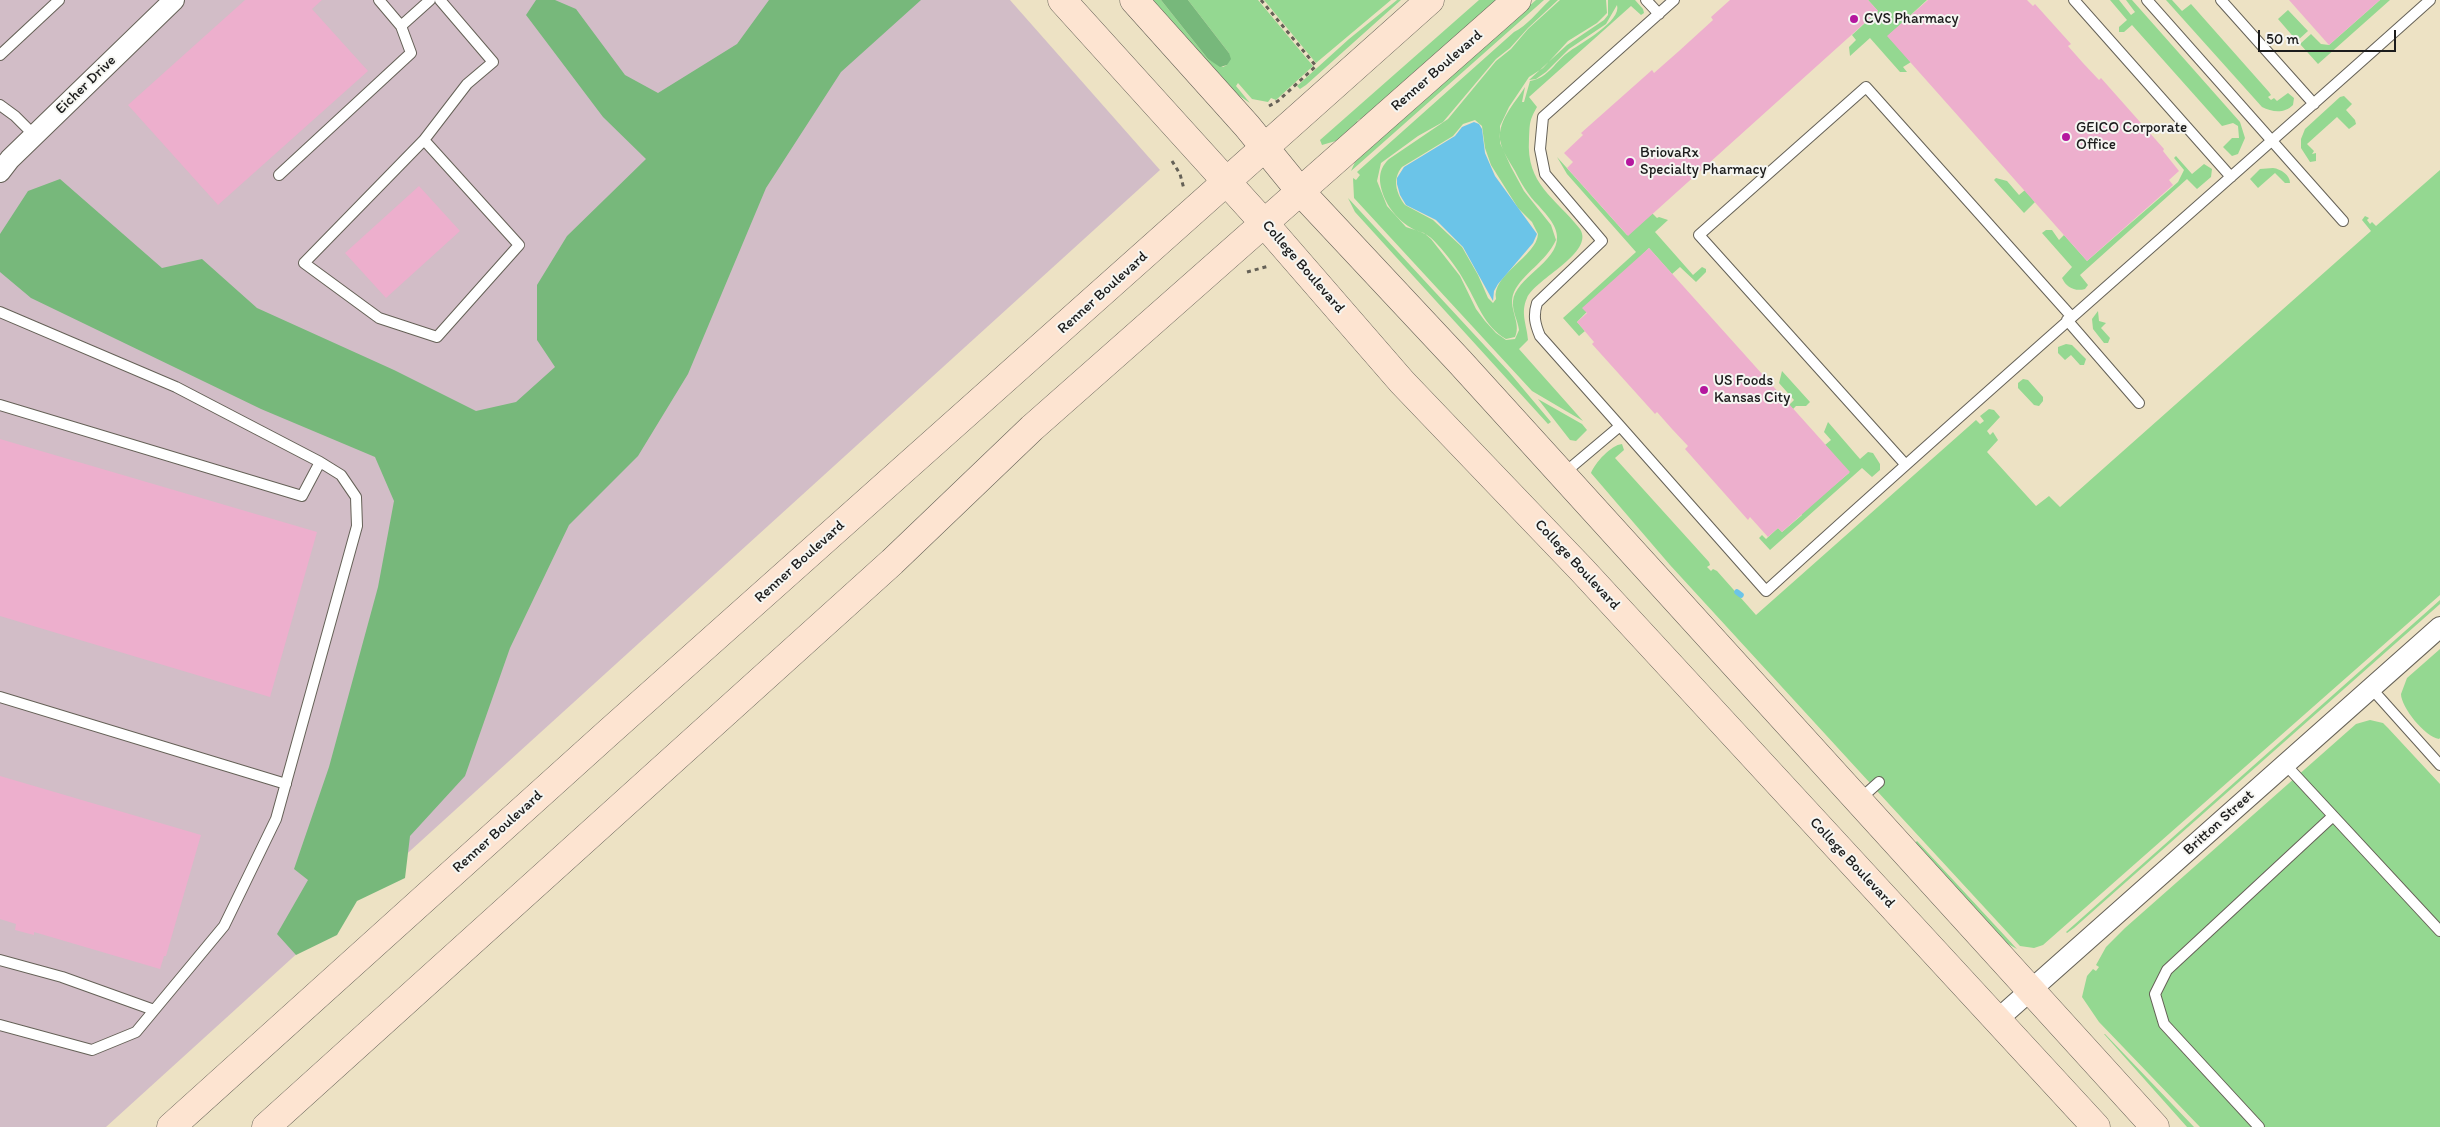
<!DOCTYPE html>
<html>
<head>
<meta charset="utf-8">
<style>
  body { margin:0 }
  #map { position:relative; width:2440px; height:1127px; overflow:hidden; background:#ede2c4; font-family:Itim,sans-serif }
  canvas { display:block }
  .scale { position:absolute; left:2258px; top:30px; width:138px; height:22px; box-sizing:border-box; border:2px solid #1c1c1c; border-top:0; padding-left:6px; font-size:15px; line-height:18px; white-space:nowrap; color:#1c1c1c; -webkit-text-stroke:4px #f6f6f2; paint-order:stroke }
</style>
</head>
<body>
<div id="map">
<canvas width="2440" height="1127"></canvas>
<div class="scale">50 m</div>
</div>
<script>
const c = document.querySelector('canvas').getContext('2d');
c.lineJoin = 'round';
function fillPath(path, color) {
  c.fillStyle = color;
  c.fill(path, 'evenodd');
}
function trace(path, color, width, dash) {
  c.strokeStyle = color;
  c.lineWidth = width;
  c.lineCap = dash ? 'butt' : 'round';
  c.setLineDash(dash || []);
  c.stroke(path);
}
function drawText(font, color, halo, rows, align = 'center') {
  c.font = font + ' Itim,sans-serif';
  c.lineWidth = 4;
  c.setLineDash([]);
  c.textBaseline = 'middle';
  c.strokeStyle = halo;
  c.fillStyle = color;
  for (const [text, x, y, turn = 0] of rows) {
    c.save();
    c.translate(x, y);
    c.rotate((+turn || 0) * Math.PI / 180);
    c.textAlign = isNaN(turn) ? turn : align;
    if (halo) c.strokeText(text, 0, 0);
    c.fillText(text, 0, 0);
    c.restore();
  }
}
const industrial = new Path2D(`
  M0,0H1010L1160,170L106,1127H0Z`);
const green = new Path2D(`
  M1152,0H1161L1208,59L1223,67L1227,65L1229,53L1188,0H1258L1313,66L1276,100L1271,98L1268,102L1252,99L1238,83L1236,86L1250,103L1238,95Z
  M1264,0H1391L1316,63Z
  M1397,0H1401L1306,85L1300,89L1297,86L1349,39Z
  M1479,0H1501L1362,121L1360,119L1357,121L1359,124L1339,140L1322,145L1320,140Z
  M1536,0H1544L1351,171L1355,162L1373,143Z
  M1550,0H1558L1528,28L1510,48L1496,59L1443,122L1418,136L1381,163L1377,181L1387,206L1406,227L1424,233L1431,239L1460,276L1476,309L1485,321L1496,333L1506,340L1515,339L1519,330C1518,321 1512,311 1513,301C1515,278 1558,262 1557,237C1557,225 1545,213 1538,205C1528,195 1521,183 1515,171C1510,162 1504,154 1501,144C1495,123 1515,103 1525,87L1522,102H1524L1530,81C1549,78 1555,61 1570,51C1581,43 1622,21 1617,5L1606,24L1569,49L1546,72L1536,79L1529,80L1567,45L1604,20L1608,15V0H1635L1643,9L1644,13L1641,15L1631,6L1529,97L1537,107C1529,121 1530,123 1529,139C1526,185 1555,197 1580,229C1595,253 1536,278 1527,298C1520,313 1527,325 1528,340L1519,349L1583,421L1532,391L1354,198L1353,178L1356,180L1360,175L1357,172L1514,32C1526,27 1539,10 1550,0Z
  M1560,0H1606L1607,13L1597,23L1568,41L1543,68L1529,77L1509,107L1500,126V143L1511,167L1524,191L1551,225L1556,240C1546,262 1523,273 1514,292C1507,308 1522,322 1515,337L1506,339C1484,326 1478,304 1466,284C1458,269 1448,256 1437,244C1425,230 1420,234 1408,226C1400,221 1390,210 1386,201C1379,186 1376,171 1389,159L1448,119L1496,61L1511,49L1528,29ZM1475,120L1482,126L1485,148L1491,165L1518,208L1532,222L1538,234C1537,256 1491,275 1496,299L1493,303L1488,298L1478,275L1462,247L1433,220L1405,205C1396,193 1392,179 1402,167L1453,136L1463,124Z
  M1868,0H1932H1927L1888,36L1911,62L1903,67L1907,72H1900L1870,38L1850,56L1849,47L1856,40L1852,35L1878,11Z
  M2110,0H2119L2131,15L2135,12L2126,0H2132L2240,122L2245,138L2238,154L2232,156L2223,147L2232,138H2239L2238,126L2233,123L2222,126L2132,25L2124,32H2119V27L2127,20Z
  M2166,0H2172L2182,11L2191,4L2269,92L2271,95L2268,97L2271,100L2274,98L2277,101L2288,93L2294,98L2293,105C2284,114 2272,112 2262,107Z
  M2380,0H2390L2318,64L2300,44L2311,34L2321,44L2329,45Z
  M2288,10L2308,31L2297,41L2278,19Z
  M2344,96L2352,104L2346,110L2355,120L2356,124L2349,129L2337,117L2307,144L2314,151L2312,154L2316,153V161L2310,162L2301,148V139L2305,129L2340,97Z
  M2176,156L2192,174L2204,164L2212,169L2211,177L2197,189L2187,179L2080,275L2088,285L2085,289C2075,292 2066,287 2062,278L2072,267L2042,233L2046,230H2052L2059,240L2064,235L2087,261L2178,182L2184,170L2174,158Z
  M1557,157L1627,235L1652,213L1657,218L1659,217L1668,220L1655,232L1693,275L1702,267L1706,269V272L1696,282L1680,267L1672,274L1649,248L1577,322L1585,331L1579,336L1563,318L1636,252L1567,174Z
  M2273,168C2281,169 2290,175 2290,183H2285L2275,173L2258,188L2250,179L2260,169Z
  M2440,170V595L2043,945L2034,948L2020,946L1877,791L1883,786L1876,778L1870,783L1670,565L1591,473C1595,463 1611,445 1622,444L1624,450L1615,458L1709,562L1710,565L1707,567L1711,571L1713,569L1717,571L1756,615L1976,420L1980,424L1984,421L1980,416L1989,409L1994,410L2000,417L1987,431L1990,435L1993,432L1998,440L1987,452L2036,506L2049,496L2060,507L2371,231L2362,220L2365,216L2369,218L2367,220L2370,224L2372,222L2376,226Z
  M1996,178L2007,181L2019,195L2025,190L2035,202L2024,213L1994,180Z
  M1348,198L1509,372L1551,422L1548,424L1355,212Z
  M2098,311L2099,321L2106,323L2101,328L2110,338L2108,343H2104L2093,329L2092,319Z
  M2066,344L2072,345L2086,359L2084,365H2080L2071,355L2065,360L2058,353V347Z
  M1782,371L1810,402L1806,406H1796L1793,409L1789,405L1794,400L1779,383Z
  M2023,379L2028,380L2043,397V401L2039,406L2034,405L2018,388V383Z
  M1538,399L1582,424L1587,430L1576,441L1570,440Z
  M1828,422L1860,459L1868,452L1873,453L1880,464V470L1872,477L1862,468L1770,550L1759,538L1762,535L1766,539L1778,528L1782,532L1802,515L1801,513L1849,473L1825,445L1831,440L1824,432Z
  M2440,600V604L2074,928L2067,933L2066,932Z
  M2440,649V738L2439,739C2425,737 2401,707 2401,694L2407,678Z
  M2370,720L2383,723L2388,728L2440,784V1127H2200L2099,1022L2082,997L2087,976L2093,969L2096,971L2099,967L2096,965L2106,947L2125,928L2356,724Z
  M1917,841L2017,949L2001,940L1915,843Z
  M2104,1034H2105L2194,1127H2187Z`);
const forest = new Path2D(`
  M536,0H555L576,9L625,75L658,93L737,44L769,0H921L841,72L766,188L688,374L638,456L569,525L510,648L465,776L410,836L405,878L357,901L337,935L296,955L277,934L308,880L294,869L329,767L378,587L394,501L375,457L261,409L31,298L0,272V234L28,191L60,179L162,268L202,259L257,308L394,370L476,411L516,402L555,367L537,340V285L567,236L646,159L603,117L526,15Z
  M1161,0H1188L1229,53L1231,59L1227,65L1220,67L1208,59Z`);
const water = new Path2D(`
  M1474,122L1479,124L1482,129L1485,153L1495,176L1537,234L1533,243L1498,284L1494,291L1493,301L1463,247L1436,220L1406,205L1400,195L1397,184V178L1404,167L1455,136L1462,127Z`);
const stream = new Path2D(`
  M1737,592L1741,595`);
const building = new Path2D(`
  M245,0H322L312,9L368,71L218,205L128,105Z
  M1730,0H1868L1878,11L1628,236L1567,168L1573,162L1564,153L1583,135L1581,133L1652,70L1654,73L1679,51L1713,20L1711,17Z
  M1928,0H2027L2033,6L2035,4L2071,44L2068,46L2083,63L2099,80L2101,78L2164,149L2163,151L2179,171L2169,180L2173,185L2087,261L1887,36Z
  M2289,0H2380L2329,45Z
  M419,186L460,231L386,298L345,253Z
  M1649,248L1850,472L1782,532L1778,528L1768,537L1750,517L1748,520L1685,449L1688,446L1672,429L1657,412L1655,414L1592,344L1594,342L1577,322L1587,313L1582,308Z
  M0,439L317,532L270,697L0,616Z
  M0,776L201,835L166,956H164L160,969L34,932V935L15,930L16,924L0,919Z`);
const path = new Path2D(`
  M1261,0L1316,66L1278,101L1269,106
  M1172,161L1180,174L1184,189
  M1247,272L1269,266`);
const service = new Path2D(`
  M379,0L401,26
  M1646,0L1659,14
  M2074,0L2231,177
  M2147,0L2343,221
  M2221,0L2314,104
  M0,55L59,0
  M0,105L15,116L34,135
  M424,140L519,245L437,337L379,318L304,263L424,140L467,84L493,62L440,0
  M279,175L411,53L401,26L430,0
  M0,312L176,387L320,462L341,475L356,497L357,526L276,819L224,926L136,1032L92,1050L0,1025
  M2067,320L2139,403
  M0,405L302,496L320,462
  M1620,426L1766,591C1985,391 2209,198 2430,0
  M1905,464L1699,235L1866,87L2071,316
  M1563,474L1620,426L1540,336C1535,324 1533,316 1537,303L1602,241L1545,174L1540,149L1543,117L1674,0
  M2371,688L2440,765
  M0,697L286,784
  M2285,764L2440,931
  M1860,799L1879,782
  M0,960L62,977L154,1010
  M2259,1127L2164,1024L2155,994L2167,970L2333,816`);
const minor = new Path2D(`
  M0,172L10,159L174,0
  M1997,1020L2440,627`);
const secondary = new Path2D(`
  M1062,0L1264,223L1402,382L1582,570L2096,1127
  M1134,0L1247,126L1300,191L1460,362L2155,1127
  M171,1127L609,732L1430,0
  M266,1127L892,562L1032,428L1517,0`);
const markers = [
  [1854,19,5,"#b5179e"],
  [2066,137,5,"#b5179e"],
  [1630,162,5,"#b5179e"],
  [1704,390,5,"#b5179e"]
];
const poiNames = [
  ["CVS Pharmacy",1864,19],
  ["GEICO Corporate",2076,128],
  ["Office",2076,145],
  ["BriovaRx",1640,153],
  ["Specialty Pharmacy",1640,170],
  ["US Foods",1714,381],
  ["Kansas City",1714,398]
];
const streetNames = [
  ["Renner Boulevard",1437,71,-41],
  ["Eicher Drive",86,85,-44],
  ["College Boulevard",1303,267,49],
  ["Renner Boulevard",1103,293,-42],
  ["Renner Boulevard",800,562,-42],
  ["College Boulevard",1577,565,47],
  ["Britton Street",2219,823,-42],
  ["Renner Boulevard",498,832,-42],
  ["College Boulevard",1852,863,47]
];
fillPath(industrial, '#d2bdc7');
fillPath(green, '#94d891');
fillPath(forest, '#77b87b');
fillPath(water, '#6bc4e8');
trace(stream, '#6bc4e8', 5.5);
fillPath(building, '#edafcd');
trace(service, '#656157', 12);
trace(minor, '#656157', 22);
trace(secondary, '#656157', 29);
trace(path, '#656157', 3, [4, 4]);
trace(service, '#fff', 10);
trace(minor, '#fff', 20);
trace(secondary, '#fde4d1', 28);
for (const [x, y, r, color] of markers) {
  const dot = new Path2D();
  dot.arc(x, y, r, 0, 2 * Math.PI);
  c.fillStyle = color;
  c.fill(dot);
  trace(dot, '#f6f6f2', 2);
}
drawText('15px', '#1c1c1c', '#f6f6f2', poiNames, 'left');
drawText('15px', '#1c1c1c', '#f6f6f2', streetNames);
</script>
</body>
</html>
